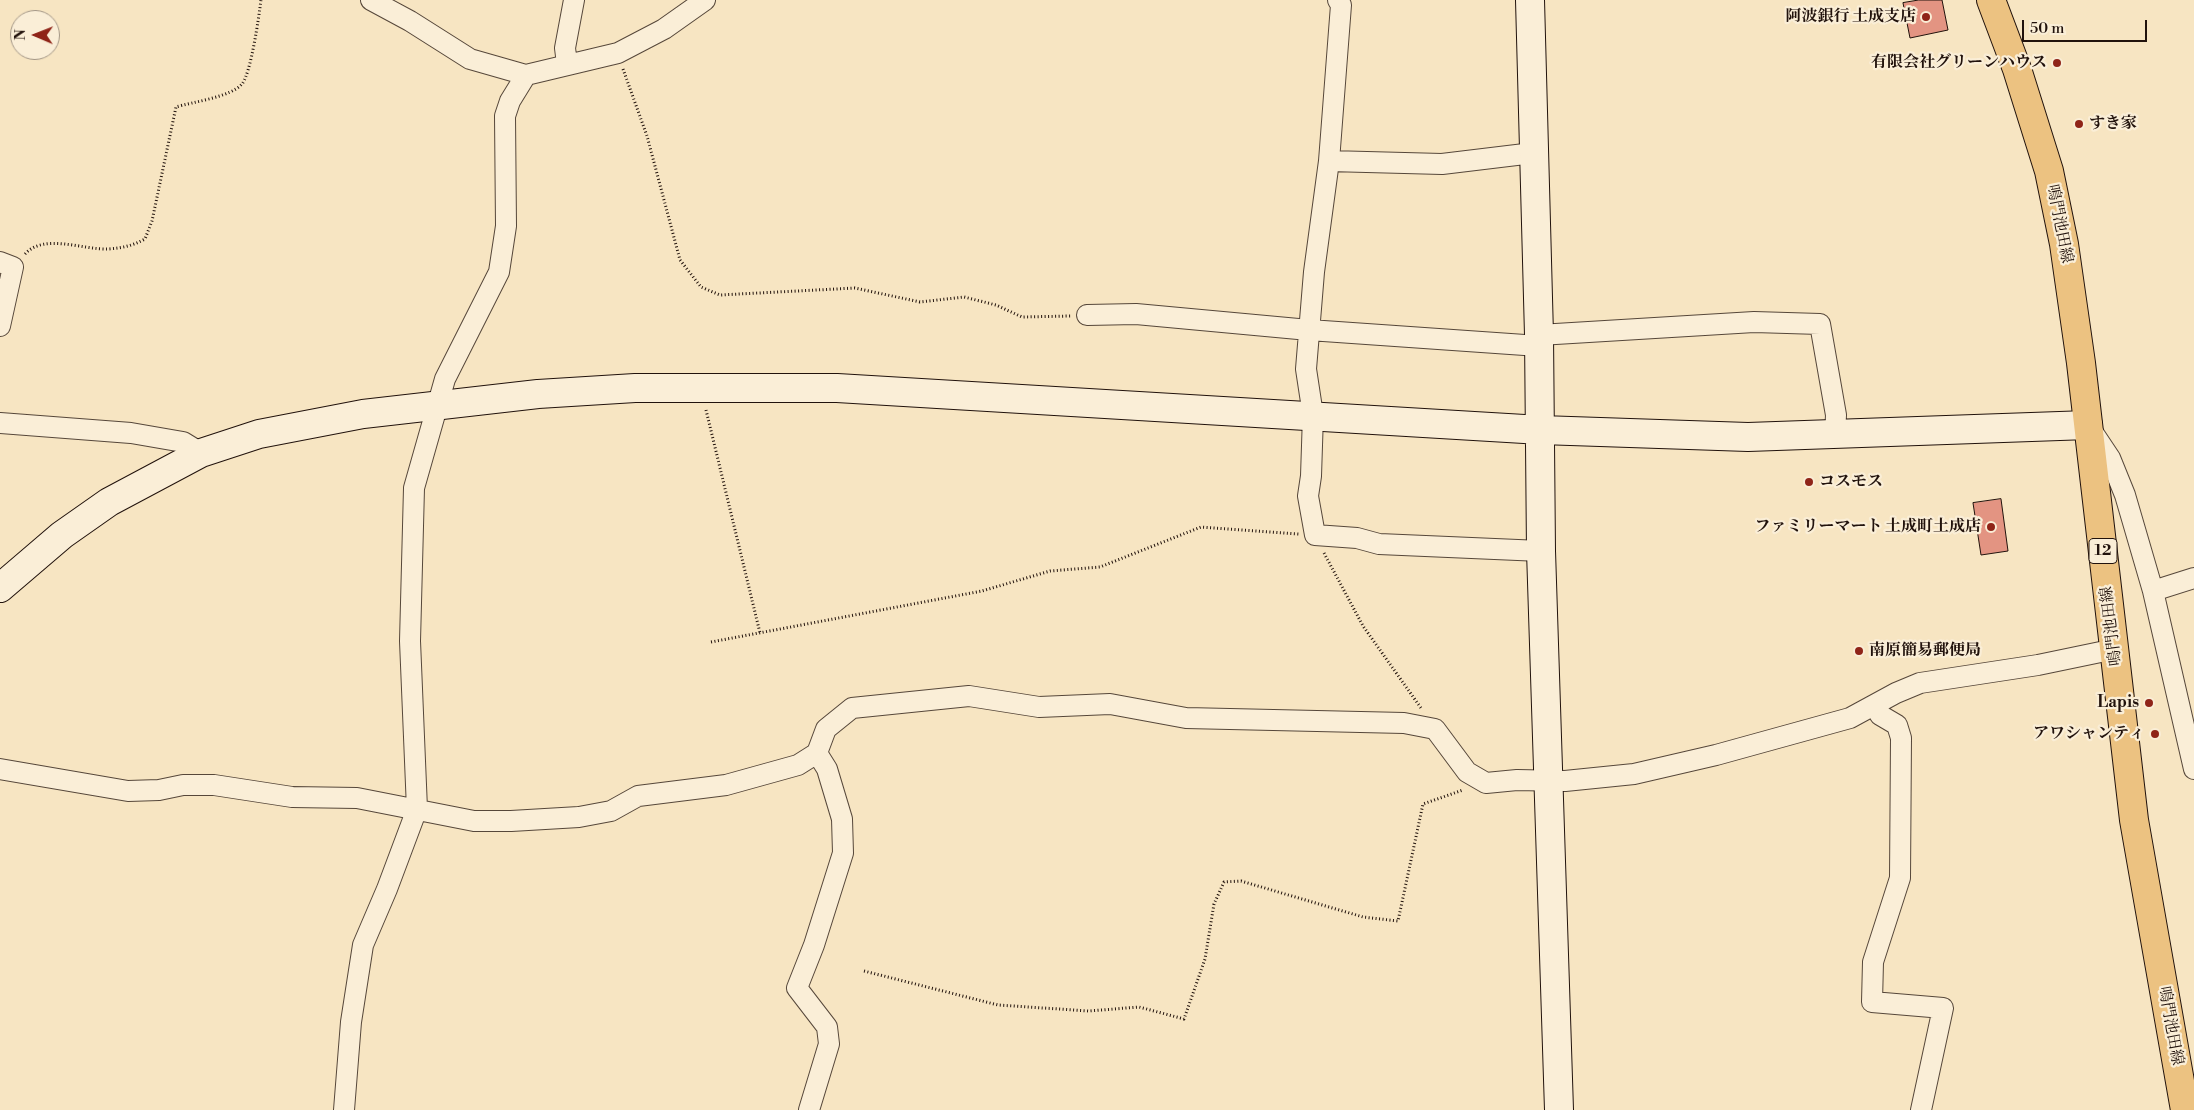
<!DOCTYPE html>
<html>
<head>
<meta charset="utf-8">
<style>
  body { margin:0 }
  #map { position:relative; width:2194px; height:1110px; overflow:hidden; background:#f7e5c2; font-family:"Libre Bodoni",serif }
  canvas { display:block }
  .north { position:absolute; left:10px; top:10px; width:50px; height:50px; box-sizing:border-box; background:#faeed7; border:1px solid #a39686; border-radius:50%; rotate:271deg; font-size:14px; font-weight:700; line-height:20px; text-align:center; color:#21120c }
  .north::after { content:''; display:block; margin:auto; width:18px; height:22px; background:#8f2418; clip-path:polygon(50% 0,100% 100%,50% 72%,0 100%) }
  .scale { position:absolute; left:2022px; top:20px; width:125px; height:22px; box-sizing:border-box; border:2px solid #21120c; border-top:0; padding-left:6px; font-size:15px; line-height:18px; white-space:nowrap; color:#21120c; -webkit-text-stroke:4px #faeed7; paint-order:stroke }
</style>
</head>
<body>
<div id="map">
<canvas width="2194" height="1110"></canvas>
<div class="north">N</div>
<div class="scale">50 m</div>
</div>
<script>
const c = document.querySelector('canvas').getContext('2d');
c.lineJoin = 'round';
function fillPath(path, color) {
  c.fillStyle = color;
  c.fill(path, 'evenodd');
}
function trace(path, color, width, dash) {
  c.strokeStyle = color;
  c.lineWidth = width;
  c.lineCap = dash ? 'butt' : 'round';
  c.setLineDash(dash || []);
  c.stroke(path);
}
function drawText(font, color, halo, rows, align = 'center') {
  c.font = font + ' "Libre Bodoni","Noto Serif JP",serif';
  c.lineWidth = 4.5;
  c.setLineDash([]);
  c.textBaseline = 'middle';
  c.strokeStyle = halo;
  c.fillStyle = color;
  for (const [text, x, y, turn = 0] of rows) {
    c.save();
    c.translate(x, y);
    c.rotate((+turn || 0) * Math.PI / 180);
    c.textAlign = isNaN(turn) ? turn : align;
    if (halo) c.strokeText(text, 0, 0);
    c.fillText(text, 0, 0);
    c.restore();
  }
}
const building = new Path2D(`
  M1919,0H1942L1948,30L1910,38L1903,3Z
  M2001,499L2008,551L1981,555L1973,503Z`);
const path = new Path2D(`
  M623,69L647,136L680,260L701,287L720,295L855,288L920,302L964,297L996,305L1022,317L1071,316
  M25,254C44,233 83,250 108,249C122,248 132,246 145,239L152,221L176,107C192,102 231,97 242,84C251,73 259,16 261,0
  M706,410L760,633
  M1324,553L1363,626L1421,708
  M711,642L982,591L1050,571L1100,567L1201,527L1299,534
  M864,971L998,1005L1089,1011L1139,1007L1184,1019L1205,959L1214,904L1224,882L1241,881L1363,917L1398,921L1423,804L1463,790`);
const street = new Path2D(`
  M371,0L410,21L470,59L526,75L618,53L664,29L705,0
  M1338,0L1341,5L1329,161L1314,272L1306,369L1313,415L1311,476L1308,496L1315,535L1357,538L1379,544L1541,551
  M567,64L565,48L574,0
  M1329,161L1442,164L1533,153
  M0,262L13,267L0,326
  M1087,315L1136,314L1309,330L1539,346
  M1539,335L1754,322L1820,324L1836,415L1835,436
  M0,423L131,433L183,442L201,453
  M2090,428L2110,458L2125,495L2153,591L2194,769
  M2153,591L2194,578
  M1875,706L1880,715L1897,725L1901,738L1900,878L1873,962L1872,1002L1943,1008L1921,1110
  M0,769L128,791L159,790L183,785H214L292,797L357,798L474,821H511L579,817L611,811L638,796L726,785L798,765L817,753L826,729L852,708L969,696L1039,707L1110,704L1186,718L1404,723L1435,729L1467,772L1486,783L1517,780L1565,781L1634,774L1716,755L1850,718L1896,693L1920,683L2038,665L2115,649
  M344,1110L351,1022L363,945L387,889L417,809L410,641L414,488L445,379L499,272L506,226L505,116L510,101L526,75
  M809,1110L829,1044L827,1027L797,988L814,945L843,853L842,819L827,769L817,753`);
const secondary = new Path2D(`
  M1530,0L1539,335L1541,551L1559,1110
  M0,588L62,535L109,502L201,453L259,434L363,414L538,394L635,388H837L1541,430L1748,437L2088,425`);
const primary = new Path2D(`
  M1991,0L2017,69L2049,171L2064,244L2081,363L2134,820L2185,1110`);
const markers = [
  [1926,17,5,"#8f2418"],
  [2057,63,5,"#8f2418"],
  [2079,124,5,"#8f2418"],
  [1809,482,5,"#8f2418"],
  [1991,527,5,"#8f2418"],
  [1859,651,5,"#8f2418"],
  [2149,703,5,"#8f2418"],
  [2155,734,5,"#8f2418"]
];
const shields = [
  [2103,551,28]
];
const shieldNames = [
  ["12",2103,551]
];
const poiNames = [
  ["阿波銀行 土成支店",1916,17],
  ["有限会社グリーンハウス",2047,63],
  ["すき家",2089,124,"left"],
  ["コスモス",1819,482,"left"],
  ["ファミリーマート 土成町土成店",1981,527],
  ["南原簡易郵便局",1869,651,"left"],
  ["Lapis",2139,703],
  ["アワシャンティ",2145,734]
];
const streetNames = [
  ["鳴門池田線",2059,224,79],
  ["鳴門池田線",2112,626,-97],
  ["鳴門池田線",2170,1026,80]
];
fillPath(building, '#e39482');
trace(building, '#21120c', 1);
trace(street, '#56473a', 22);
trace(secondary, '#21120c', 30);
trace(primary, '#21120c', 30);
trace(path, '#21120c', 3, [1, 2.5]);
trace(street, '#faeed7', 20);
trace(secondary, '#faeed7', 28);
trace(primary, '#ecc281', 28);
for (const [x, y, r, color] of markers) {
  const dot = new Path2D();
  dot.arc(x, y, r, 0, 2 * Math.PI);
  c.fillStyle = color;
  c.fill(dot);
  trace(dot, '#faeed7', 2);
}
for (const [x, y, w] of shields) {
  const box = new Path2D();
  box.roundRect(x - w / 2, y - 12.5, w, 25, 4);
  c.fillStyle = '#faeed7';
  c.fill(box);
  trace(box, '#21120c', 1);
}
drawText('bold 15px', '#21120c', null, shieldNames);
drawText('bold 16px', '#21120c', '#faeed7', poiNames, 'right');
drawText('16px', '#21120c', '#faeed7', streetNames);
</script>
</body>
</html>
